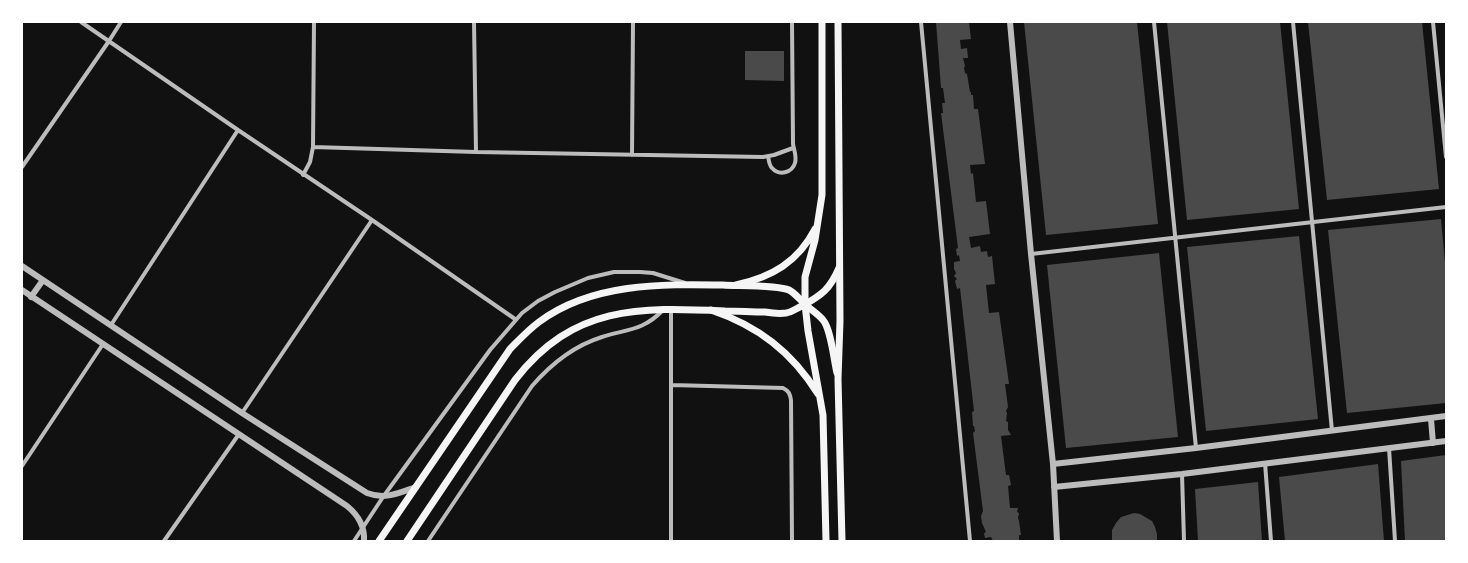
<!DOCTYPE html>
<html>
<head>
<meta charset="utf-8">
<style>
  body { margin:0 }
  #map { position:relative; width:1468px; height:563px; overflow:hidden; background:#111; font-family:"Roboto Serif",serif }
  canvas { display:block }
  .frame { position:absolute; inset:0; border:23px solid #fff; pointer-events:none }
</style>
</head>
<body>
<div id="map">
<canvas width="1468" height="563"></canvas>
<div class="frame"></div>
</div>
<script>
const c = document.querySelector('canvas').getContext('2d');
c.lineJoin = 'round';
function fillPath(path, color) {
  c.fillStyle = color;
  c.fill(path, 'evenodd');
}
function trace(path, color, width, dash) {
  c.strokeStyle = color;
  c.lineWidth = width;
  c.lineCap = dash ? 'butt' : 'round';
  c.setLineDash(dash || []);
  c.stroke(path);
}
const building = new Path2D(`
  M936,22H969L971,39L960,40L961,49L967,48L968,58H963L965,66L964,68L965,73L967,74L970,92H971V95H973L974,109H978L985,164L970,165L971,174L973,173L976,202L986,201L990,234L969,237L971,248L980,246L981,252L987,251L988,257L992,256L995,284L986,285L989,313L999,312L1009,384H1005L1008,407L1006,411L1007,413L1006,421L1008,422V430L1011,435L1001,436L1006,475H1009L1011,485L1008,486L1010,508H1018L1017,512L1019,513L1018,518L1019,521L1021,535H1019V541H993L991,537L985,538L984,533L986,532L982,523L981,516L983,511L973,433L975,431L974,426H973L972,412L974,411L960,288L957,289L955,281L957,279L954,276L956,273L954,269V262L960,261L959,255L957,256L956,249L958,248L941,113H943L942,103H945L943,88H941Z
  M1024,22H1137L1158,224L1046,235Z
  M1167,22H1280L1299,209L1187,220Z
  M1308,22H1422L1439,189L1327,200Z
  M745,51H784V81L745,80Z
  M1441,219L1446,273V403L1347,413L1328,230Z
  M1299,236L1318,419L1206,431L1187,247Z
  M1159,253L1178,437L1066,448L1047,265Z
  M1446,455V541H1405L1401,461Z
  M1378,464L1384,541H1285L1279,477Z
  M1258,482L1262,541H1198L1195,489Z
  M1134,513L1140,514L1152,521L1155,527L1157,534V541H1112V530L1116,523L1121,517Z`);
const minor = new Path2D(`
  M81,22L238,130
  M474,22L476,152
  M921,22L970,541
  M1154,22L1196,448
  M1293,22L1332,431
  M1433,22L1446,157
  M313,147L476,152L763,157L774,155L793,148
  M632,155L633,22
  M768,156C769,161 769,165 772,168C779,176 792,173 795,163C797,157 794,150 793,144L792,22
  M22,167L109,41L121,22
  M303,175L310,162L313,147L314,22
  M372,220L515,319
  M1031,254L1446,207
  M671,310V541
  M111,325L238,130L372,220L242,413
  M672,385L783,388C789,391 790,394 791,400L792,541
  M1389,448L1395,541
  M1265,463L1271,541
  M22,466L103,344
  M1182,474L1184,541
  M164,541L239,434
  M354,541L383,497L490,350L522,313L538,301L555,292L588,278L614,272H640L653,273L685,283
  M428,541L532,386C551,364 573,346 602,337C627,329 643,331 663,310`);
const tertiary = new Path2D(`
  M1010,22L1031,254L1053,464L1057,541
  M22,266L242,413L367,493C385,500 399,493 416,487
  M22,290L347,506C358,515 365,526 364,541
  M31,297L43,280
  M1431,419L1433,443
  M1053,464L1196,448L1446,416
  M1054,487L1182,474L1446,441`);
const secondary = new Path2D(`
  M379,541L510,349C519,340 528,330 539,322C591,283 661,284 723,285C738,286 777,285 789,290C795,293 800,300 805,304C811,310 818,314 823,320C831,329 834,361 837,373
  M407,541L515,380C573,305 639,307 725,311C738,311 752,312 765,312C771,313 779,314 786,313C792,312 797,308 802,306C822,295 830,289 839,268`);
const primary = new Path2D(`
  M822,22V195L815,240L805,277V304L808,331L823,415L826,541
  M838,22L840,321L838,379L842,541
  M736,285C772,277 798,262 815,229
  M711,310C758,326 792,352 818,394`);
fillPath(building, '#4a4a4a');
trace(minor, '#bcbcbc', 4);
trace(tertiary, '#bcbcbc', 6);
trace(secondary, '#f5f5f5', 7);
trace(primary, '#f5f5f5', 7);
</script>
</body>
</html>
